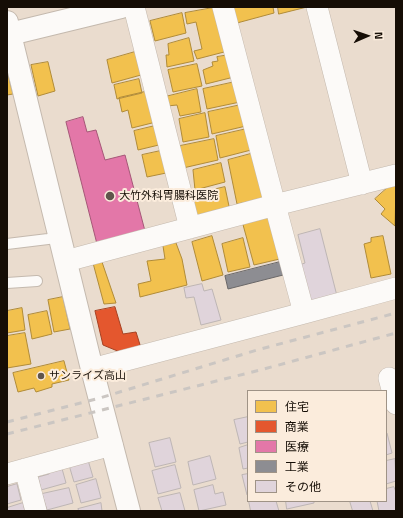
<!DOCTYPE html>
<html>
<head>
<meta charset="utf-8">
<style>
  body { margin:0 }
  #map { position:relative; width:403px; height:518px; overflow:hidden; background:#eadcce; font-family:"Titillium Web","Noto Sans JP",sans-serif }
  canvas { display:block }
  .frame { position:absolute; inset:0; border:8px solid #150d05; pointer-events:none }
  .legend { position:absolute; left:247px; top:390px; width:140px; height:112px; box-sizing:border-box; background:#fbecdc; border:1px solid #9f9386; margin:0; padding:5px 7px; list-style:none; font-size:12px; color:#150d05 }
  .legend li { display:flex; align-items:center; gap:8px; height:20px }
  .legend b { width:20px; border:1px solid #9f9386 }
  .north { position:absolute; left:347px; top:16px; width:40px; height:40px; -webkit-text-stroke:3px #fbecdc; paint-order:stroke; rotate:88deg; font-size:11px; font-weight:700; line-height:16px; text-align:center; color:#150d05 }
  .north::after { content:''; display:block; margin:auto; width:14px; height:18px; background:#150d05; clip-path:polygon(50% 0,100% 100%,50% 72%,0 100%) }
</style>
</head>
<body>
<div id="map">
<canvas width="403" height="518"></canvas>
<div class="frame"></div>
<ul class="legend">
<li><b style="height:11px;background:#f2c14e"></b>住宅</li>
<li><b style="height:11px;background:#e4572e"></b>商業</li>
<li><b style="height:11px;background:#e377a8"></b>医療</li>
<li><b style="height:11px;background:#8d8d92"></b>工業</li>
<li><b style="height:11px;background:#e0d4db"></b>その他</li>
</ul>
<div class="north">N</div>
</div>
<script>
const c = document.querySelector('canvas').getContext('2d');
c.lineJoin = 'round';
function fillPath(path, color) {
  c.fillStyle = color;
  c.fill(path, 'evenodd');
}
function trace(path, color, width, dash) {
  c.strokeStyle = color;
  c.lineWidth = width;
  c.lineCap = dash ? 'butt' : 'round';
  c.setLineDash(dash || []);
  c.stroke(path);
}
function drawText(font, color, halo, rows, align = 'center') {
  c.font = font + ' "Titillium Web","Noto Sans JP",sans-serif';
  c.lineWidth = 4;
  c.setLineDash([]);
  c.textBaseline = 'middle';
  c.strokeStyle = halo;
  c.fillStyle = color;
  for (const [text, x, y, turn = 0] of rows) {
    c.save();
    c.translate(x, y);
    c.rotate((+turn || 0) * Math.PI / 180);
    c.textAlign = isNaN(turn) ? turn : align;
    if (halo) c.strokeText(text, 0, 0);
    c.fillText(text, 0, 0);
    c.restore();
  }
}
const homes = new Path2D(`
  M218,7L228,51L197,59L194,51L202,49L196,22L187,24L185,13Z
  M234,7H273L274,13L237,23Z
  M278,7H307L279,14Z
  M182,13L186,33L155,41L150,21Z
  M189,38L194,61L167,67L166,55H169L168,44Z
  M135,52L141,75L112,83L107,60Z
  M229,55L234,77L206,84L203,70L213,66L212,62L218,61L217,57Z
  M48,62L55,91L38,96L31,65Z
  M197,64L202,86L173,92L168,70Z
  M7,70L13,94L7,95Z
  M139,79L142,93L117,99L114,85Z
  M235,82L240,102L207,109L203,89Z
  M197,89L201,112L180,116L177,105L167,106L165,97Z
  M149,91L156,122L132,128L128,110L122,112L119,98Z
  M241,105L246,126L212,134L208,112Z
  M205,113L209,137L183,142L179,119Z
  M159,125L163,144L138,150L134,131Z
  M251,128L255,149L220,158L216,136Z
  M214,139L218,160L183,168L180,146Z
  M165,150L171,172L147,177L142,155Z
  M258,152L268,198L237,204L228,160Z
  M221,163L225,182L195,190L193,170Z
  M393,183L396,186L395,226L381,214L385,209L375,199Z
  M225,187L230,211L196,218L191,195Z
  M272,213L284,258L254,265L242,221Z
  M212,236L223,275L202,281L192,242Z
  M383,236L391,274L371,278L364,244L371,242V238Z
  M243,238L250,267L228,272L222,244Z
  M176,243L182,259L187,285L140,297L138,284L151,281L147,261L165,259L163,246Z
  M102,262L116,303L104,304L93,263Z
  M63,297L70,329L54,332L48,300Z
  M22,308L25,330L7,333V311Z
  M47,311L52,334L32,339L28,315Z
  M25,333L31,364L7,368V336Z
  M64,361L69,380L52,384V387L36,392L34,388L18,392L13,373Z`);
const shops = new Path2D(`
  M115,307L123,334L136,332L141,348L120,352L103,345L95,311Z`);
const health = new Path2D(`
  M83,117L87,132L96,130L105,160L125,155L145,231L97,244L66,122Z`);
const industry = new Path2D(`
  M284,261L287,274L228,289L225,276Z`);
const building = new Path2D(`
  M320,229L337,296L313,302L308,300L299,265L305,263L298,235Z
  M202,284L204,291L212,289L221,320L201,325L194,297L186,298L184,288Z
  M248,417V442L240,444L234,420Z
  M386,433H387L392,453L386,455Z
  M170,438L176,462L155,467L149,443Z
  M248,445V468L243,469L239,448Z
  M210,456L216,479L193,485L188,462Z
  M395,459L396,481L386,484V461Z
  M88,460L93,477L74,482L69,465Z
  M61,465L66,483L41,490L38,477L49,474L48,469Z
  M175,465L181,488L158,494L152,471Z
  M248,474V495H247L242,475Z
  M96,479L101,498L81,503L76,485Z
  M17,484L21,500L7,504V487Z
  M213,485L215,494L223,492L226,505L199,511L194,490Z
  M394,487L396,492V511H379L377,501H386V489Z
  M69,488L73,503L47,510L42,494Z
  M180,493L185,511H162L158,498Z
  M249,501H276L279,511H251Z
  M286,501H314V503L287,509Z
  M350,501H370L373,511H353Z
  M23,503L25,511H7V508Z
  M101,503L102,511H79L78,509Z`);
const service = new Path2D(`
  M7,244L48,239L59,237
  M7,283L37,281`);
const minor = new Path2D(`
  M134,7L190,228
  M223,7L275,205L304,313
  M317,7L362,184
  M66,261L275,205L396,175
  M92,369L304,313L396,288
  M389,378L396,404
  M25,469L36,511
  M7,474L112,445`);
const tertiary = new Path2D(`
  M7,22L92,369L129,511
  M10,34L121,7`);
const rail = new Path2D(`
  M7,422L100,398L257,350L396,313
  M7,434L264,369L396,333`);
const markers = [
  [110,196,5,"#60554b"],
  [41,376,4,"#60554b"]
];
const poiNames = [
  ["大竹外科胃腸科医院",119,196],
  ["サンライズ高山",49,376]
];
fillPath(homes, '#f2c14e');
trace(homes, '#b08b38', 1);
fillPath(shops, '#e4572e');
trace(shops, '#a64122', 1);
fillPath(health, '#e377a8');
trace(health, '#a55777', 1);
fillPath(industry, '#8d8d92');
trace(industry, '#696768', 1);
fillPath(building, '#e0d4db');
trace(building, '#bdb5b4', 1);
trace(service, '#c4b9ae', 12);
trace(minor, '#c4b9ae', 22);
trace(tertiary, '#c4b9ae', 24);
trace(service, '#fcfaf8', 10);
trace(minor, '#fcfaf8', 21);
trace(tertiary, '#fcfaf8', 22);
trace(rail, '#cbc6c2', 3, [7, 7]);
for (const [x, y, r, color] of markers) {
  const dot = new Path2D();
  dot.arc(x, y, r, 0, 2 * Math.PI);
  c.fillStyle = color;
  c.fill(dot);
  trace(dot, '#fbecdc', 1.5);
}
drawText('11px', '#150d05', '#fbecdc', poiNames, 'left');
</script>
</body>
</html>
